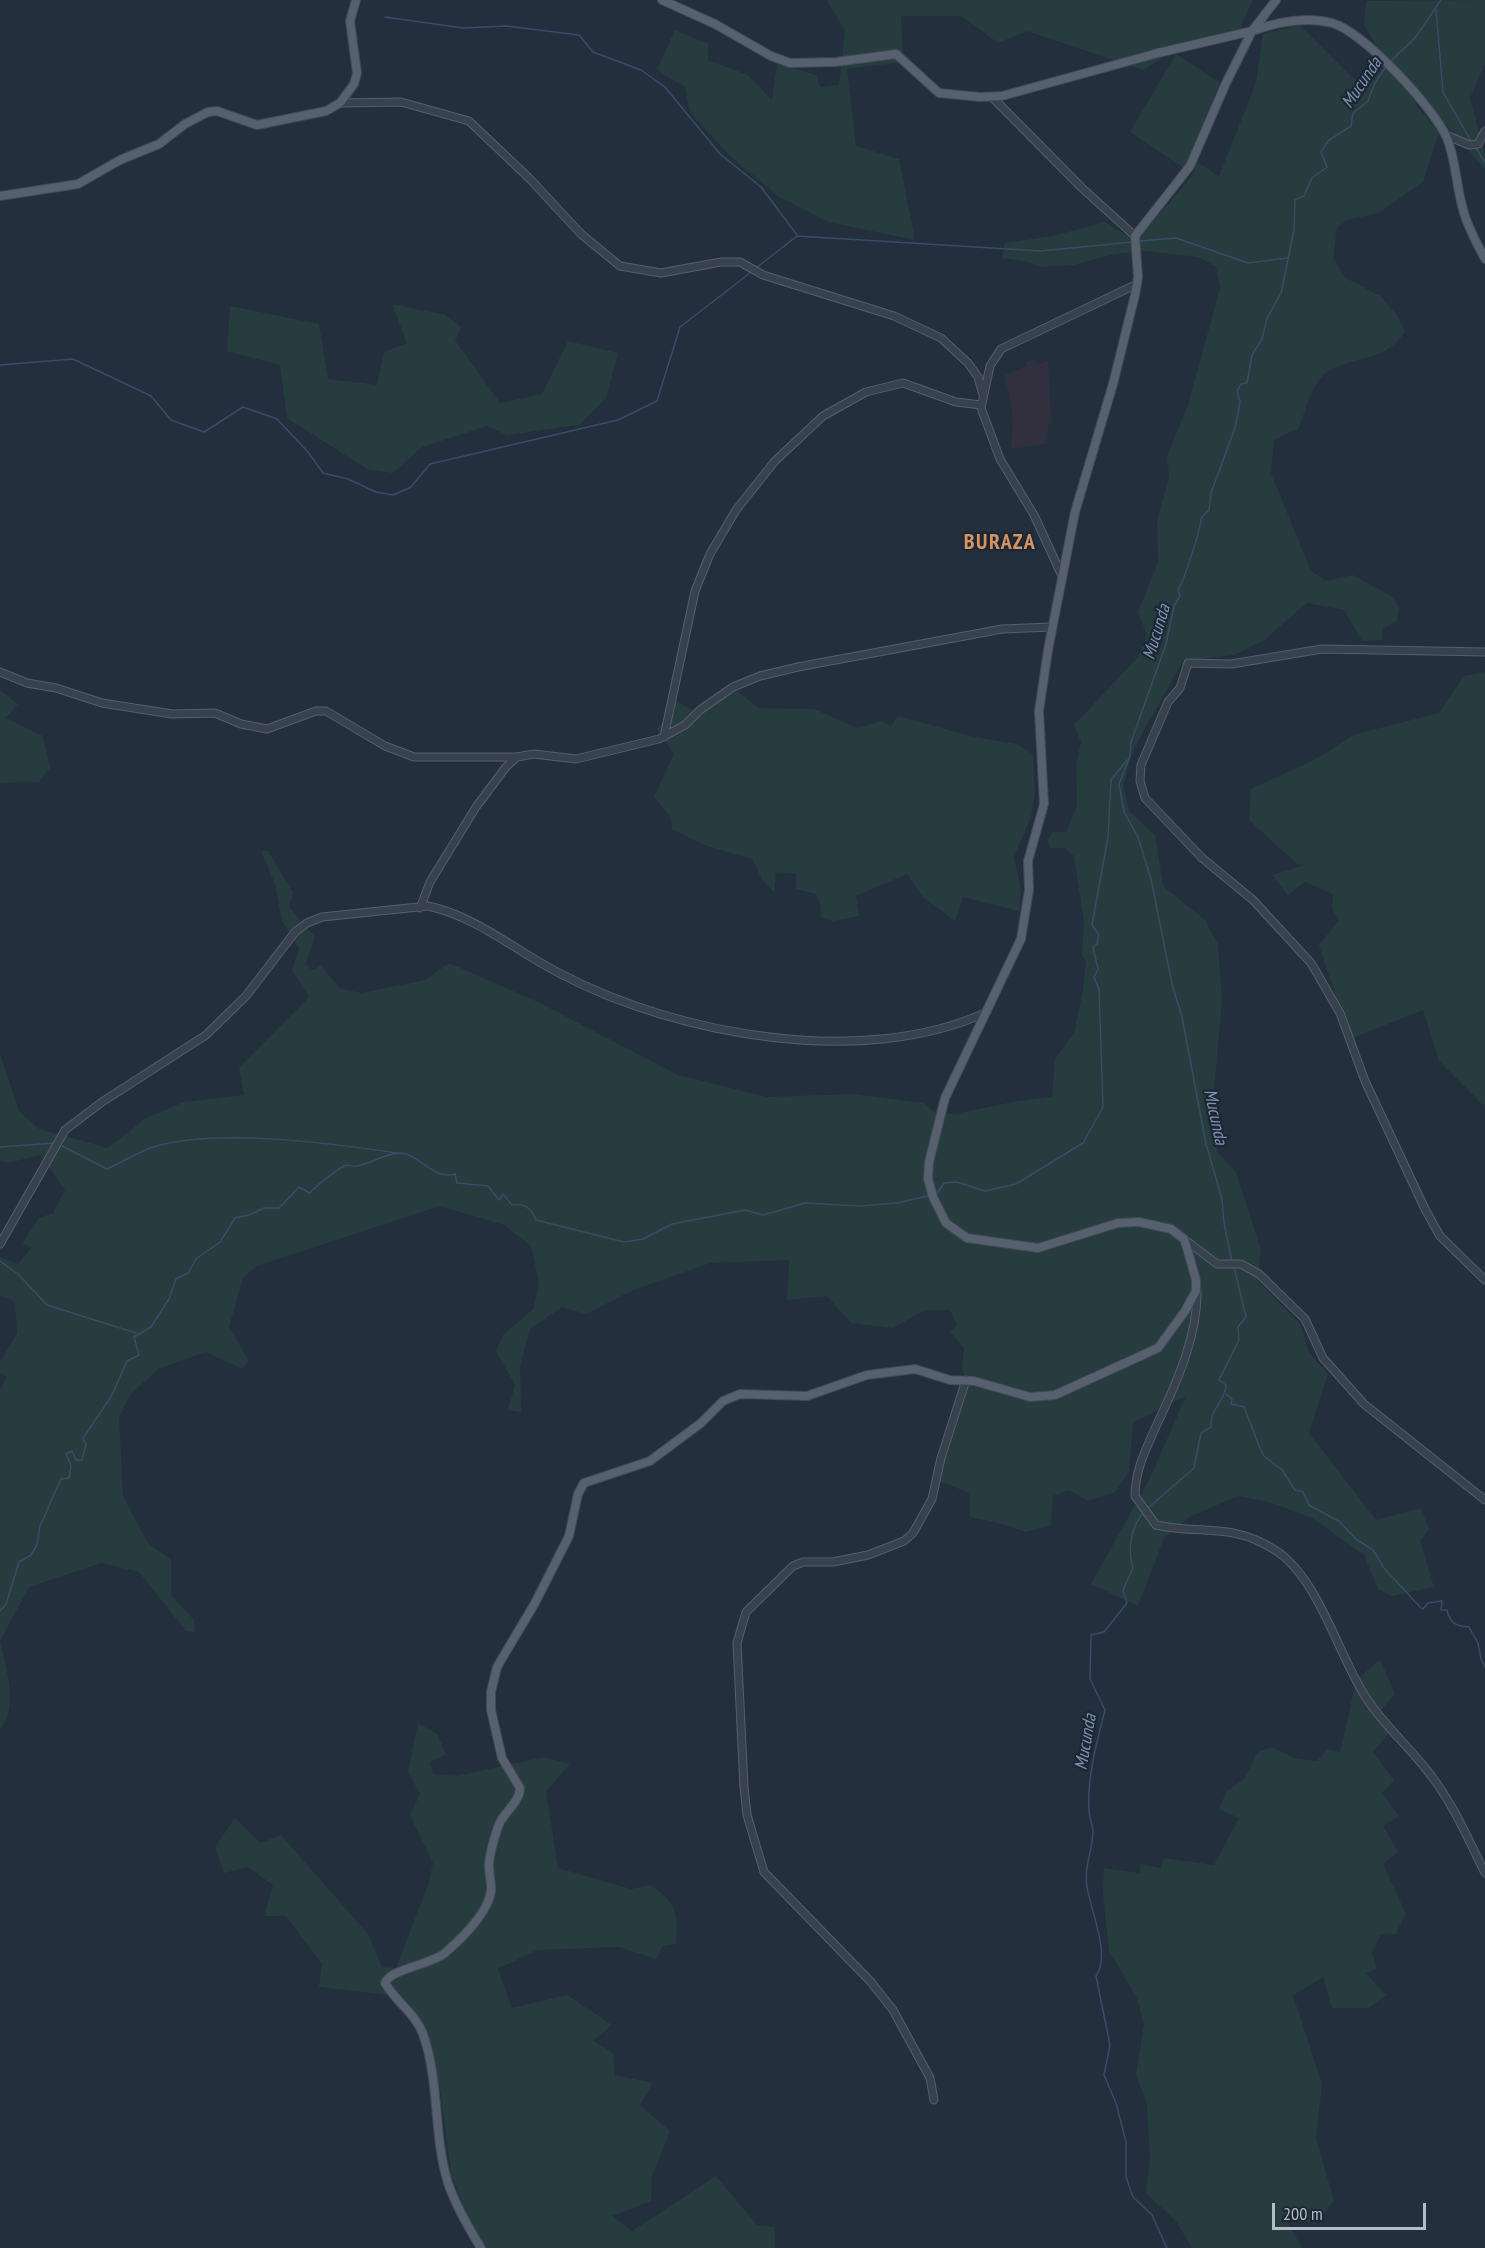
<!DOCTYPE html>
<html>
<head>
<meta charset="utf-8">
<style>
  body { margin:0 }
  #map { position:relative; width:1485px; height:2248px; overflow:hidden; background:#242f3e; font-family:"PT Sans Narrow",sans-serif }
  canvas { display:block }
  .scale { position:absolute; left:1272px; top:2203px; width:154px; height:27px; box-sizing:border-box; border:3px solid #b4bcc9; border-top:0; padding-left:8px; font-size:18px; line-height:21px; white-space:nowrap; color:#b4bcc9; -webkit-text-stroke:4px #1d2633; paint-order:stroke }
</style>
</head>
<body>
<div id="map">
<canvas width="1485" height="2248"></canvas>
<div class="scale">200 m</div>
</div>
<script>
const c = document.querySelector('canvas').getContext('2d');
c.lineJoin = 'round';
function fillPath(path, color) {
  c.fillStyle = color;
  c.fill(path, 'evenodd');
}
function trace(path, color, width, dash) {
  c.strokeStyle = color;
  c.lineWidth = width;
  c.lineCap = dash ? 'butt' : 'round';
  c.setLineDash(dash || []);
  c.stroke(path);
}
function drawText(font, color, halo, rows, align = 'center') {
  c.font = font + ' "PT Sans Narrow",sans-serif';
  c.lineWidth = 4.5;
  c.setLineDash([]);
  c.textBaseline = 'middle';
  c.strokeStyle = halo;
  c.fillStyle = color;
  for (const [text, x, y, turn = 0] of rows) {
    c.save();
    c.translate(x, y);
    c.rotate((+turn || 0) * Math.PI / 180);
    c.textAlign = isNaN(turn) ? turn : align;
    if (halo) c.strokeText(text, 0, 0);
    c.fillText(text, 0, 0);
    c.restore();
  }
}
const medical = new Path2D(`
  M1034,359L1037,365L1048,361L1051,424L1048,425L1047,443L1011,449L1013,417L1005,375L1027,366L1026,362Z`);
const green = new Path2D(`
  M826,0H1253L1239,30L1167,55L1144,70L1027,31L998,43L961,16H901L903,62L847,69L856,146L899,159L915,240L828,222L778,196L729,155L690,112L685,87L657,70L675,30L708,44V60L748,75L772,100L777,64L816,75L820,87L839,85L845,30Z
  M1485,0V64L1470,98L1485,154V169L1421,96L1415,104L1439,132L1423,182L1379,213L1347,220L1337,228L1333,258L1346,278L1380,296L1397,315L1405,331C1387,362 1356,355 1329,371C1311,382 1306,410 1299,428L1274,440L1271,473L1311,571L1326,581L1353,575L1391,596L1399,607L1397,621L1382,629L1383,640L1362,641L1344,610L1307,603L1263,641L1234,655L1183,661L1134,748L1123,785L1129,811L1155,835L1163,886L1205,920L1218,944L1222,1001L1214,1089L1217,1152L1236,1172L1261,1250L1257,1280L1301,1325L1309,1353L1328,1374L1309,1433L1376,1520L1421,1508L1429,1529L1420,1540L1434,1587L1392,1596L1378,1589L1364,1555L1312,1518L1269,1502L1238,1496L1191,1516L1164,1538L1138,1606L1091,1584L1150,1478L1186,1396L1133,1423L1129,1472L1115,1492L1088,1501L1069,1490L1053,1496L1051,1525L1026,1532L995,1522L969,1517L970,1493L939,1481L965,1382L962,1368L964,1348L950,1332L957,1325L950,1310H925L893,1328L851,1323L827,1296L787,1300L789,1260L710,1263L631,1291L586,1314L562,1307L530,1329L520,1366L521,1412L508,1410L515,1385L496,1351L503,1335L534,1308L539,1283L531,1246L504,1225L440,1206L257,1266L243,1278L229,1327L249,1361L242,1369L206,1352L158,1369L130,1395L119,1418L123,1496L148,1543L171,1560V1595L194,1620L195,1632L186,1631L139,1572L101,1563L29,1587L0,1641C6,1668 19,1706 0,1730V1390L7,1377L0,1373V1362L17,1333L15,1302L0,1295V1257L18,1264L32,1247L22,1244L39,1218L53,1213L65,1190L40,1155L8,1163L0,1161V1054L19,1111L39,1129L108,1148L146,1118L184,1102L244,1095L239,1068L309,997L292,970L299,948L282,921L275,884L261,851H268L293,892L289,907L315,937L305,965L313,970L321,965L339,988L361,993L425,980L449,963L538,1002L678,1075L767,1097L853,1094L924,1103L934,1112L955,1114L1018,1101L1052,1097L1055,1059L1074,1033L1083,990L1086,961L1082,955L1084,922L1074,856L1064,848H1050L1047,840L1053,832H1066L1077,805L1076,765L1081,742L1074,725L1138,657L1147,635L1138,612L1158,562L1157,521L1169,477L1167,456L1188,405L1220,288L1216,267L1199,257L1145,251L1114,254L1074,265L1040,267L1030,262L1002,258L1005,243L1053,236L1105,222L1128,236L1146,230L1193,175L1197,162L1219,176L1256,83L1263,34L1300,25L1364,89L1382,67L1380,51L1364,25L1366,1Z
  M1176,54L1220,83L1184,168L1130,132Z
  M392,304L445,315L461,327L455,340L500,403L542,394L568,341L618,353L606,398L579,425L507,435L487,426L422,447L393,473L367,469L287,418L280,365L227,351L230,306L319,324L328,379L377,385L384,352L407,343Z
  M1485,672V1107L1439,1061L1423,1010L1350,1039L1319,945L1339,920L1332,909L1333,894L1305,882L1288,895L1272,875L1305,865L1297,864L1249,820L1251,789L1312,761L1356,734L1439,713L1464,676Z
  M0,690L18,704L6,718L43,736L50,768L39,782L0,783Z
  M736,690L759,708L814,709L857,728L882,721L891,726L898,716L974,737L1017,744L1033,754L1035,795L1031,817L1014,857L1021,890L1019,911L963,897L955,921L923,897L907,874L856,896L859,916L833,921L821,917L820,905L816,894L796,889V874L776,872L774,892L763,881L752,859L704,845L672,829L671,818L654,797L674,754L657,729L677,701L698,714Z
  M1380,1659L1395,1694L1377,1715L1391,1731L1373,1752L1394,1780L1382,1793L1399,1816L1383,1826L1398,1852L1383,1864L1406,1914L1395,1935L1381,1934L1372,1953L1377,1969L1366,1973L1386,1995L1369,2008H1332L1323,1977L1293,1995L1322,2084L1316,2138L1334,2201L1315,2224L1283,2214L1302,2248H1192L1176,2221L1146,2193L1150,2158L1147,2104L1136,2075L1144,2025L1137,1998L1109,1951L1103,1895L1104,1868L1140,1873V1864L1161,1868L1163,1858L1214,1865L1239,1818L1219,1809L1226,1792L1245,1778L1257,1753L1271,1747L1297,1759L1317,1761L1327,1749L1340,1752L1356,1681Z
  M418,1723L437,1734L446,1754L430,1762L433,1774L457,1776L544,1757L570,1764L546,1791L558,1868L631,1889L650,1885C677,1903 678,1912 676,1944L663,1946L656,1959L619,1947L537,1950L498,1969L512,2008L567,1995L612,2025L593,2041L613,2053L615,2075L653,2083L640,2105L670,2131L652,2177L651,2201L612,2216L632,2231L716,2176L757,2225L775,2227V2248H480L451,2174L440,2089L423,2044L399,1996L319,1987L322,1964L286,1916H264L273,1885L248,1867L224,1873L215,1847L235,1818L260,1843L281,1835L368,1934L382,1967L396,1968L428,1885L433,1863L410,1815L420,1794L408,1772Z`);
const stream = new Path2D(`
  M1436,10L1443,92L1471,141
  M385,17L463,28L507,26L579,35L593,52L641,70L665,87L720,154L761,187L797,235
  M1390,62L1415,38L1441,0
  M1476,148L1485,162
  M1140,241L1176,238L1248,263L1287,258
  M756,268L797,236L1040,251L1133,242
  M0,365L73,359L151,396L171,420L204,432L243,407L277,419L308,452L323,473L348,479L376,492L393,495L411,487L430,464L618,420L657,401L680,327L750,273
  M60,1145L107,1169C122,1162 138,1152 153,1147C217,1128 330,1143 397,1153
  M0,1147L56,1143
  M936,1195L944,1183L957,1182L985,1191L1016,1184L1083,1143L1103,1107L1099,989L1094,977L1098,969L1093,947L1097,944L1099,935L1092,925L1108,837L1111,780L1127,760
  M0,1261L18,1274L47,1305L136,1333
  M1232,1262L1224,1223L1222,1199L1206,1144L1182,1017L1172,984L1151,879L1138,837L1124,812L1119,784L1130,756L1131,742L1166,644L1174,606L1180,596L1178,590C1183,583 1202,526 1201,518L1209,510L1211,493L1235,428L1240,402L1237,391L1241,384L1247,383L1252,355L1262,339L1267,318L1281,293L1294,230L1295,200L1304,196L1312,178L1327,167L1321,152L1328,141L1351,126L1353,113L1368,101L1375,83L1385,68
  M1226,1394L1232,1399L1231,1404L1244,1407L1260,1448L1264,1456L1282,1470L1295,1490L1303,1492L1309,1505L1340,1522L1356,1539L1373,1550L1384,1568L1420,1607L1423,1609L1428,1603L1442,1601L1441,1610H1447C1450,1624 1457,1626 1469,1627L1478,1643L1481,1659L1485,1667
  M1148,1508L1194,1468L1201,1433L1211,1427C1210,1407 1225,1403 1226,1385L1219,1380L1239,1340L1238,1327L1246,1317L1234,1267
  M1144,1512C1131,1526 1127,1550 1133,1568L1123,1590L1127,1603L1104,1632L1091,1635L1090,1679L1105,1710C1097,1742 1087,1776 1089,1810C1089,1817 1093,1825 1093,1833C1092,1852 1084,1867 1087,1887C1091,1912 1111,1955 1096,1976L1110,2045L1104,2075L1116,2103L1126,2142V2177L1133,2197L1152,2215L1167,2248
  M0,1611L6,1604L19,1562L31,1555L37,1545L40,1526L61,1479L69,1478L71,1466L66,1454L72,1451L76,1460H82L86,1445L83,1438L111,1397L127,1361L139,1355L134,1337L151,1327L169,1299L176,1279L188,1273L196,1259L220,1242L235,1218L249,1215L264,1208H279L299,1187L310,1193C316,1186 339,1167 347,1165C350,1165 354,1167 357,1166C372,1164 390,1150 406,1154C423,1159 435,1180 455,1174L457,1183L488,1186L499,1200L503,1194L512,1205C524,1203 532,1209 536,1220L624,1242L643,1239L672,1224L745,1210L763,1215L805,1203L860,1206L897,1203L928,1196`);
const minor = new Path2D(`
  M992,97L1082,188L1135,236
  M340,103L401,102L469,121L530,179L581,234L620,266L661,273L721,262H740L763,275L894,316L941,338L968,363L978,377L983,395
  M1446,135L1469,145L1478,144L1485,131
  M1062,576L1034,515L1000,459L981,408L990,366L1001,349L1137,284
  M1485,652L1322,649L1231,664L1188,663L1180,688L1168,702L1141,765L1140,781L1145,798L1202,858L1253,900L1311,963L1340,1013L1365,1081L1425,1209L1440,1236L1485,1280
  M0,672L27,683L56,688L102,703L172,714L215,713L241,724L267,729L316,711H326L385,746L414,757H516
  M664,737L695,591L710,554L736,510L775,461L823,416L866,392L903,383L956,402L981,405
  M420,908L430,882L476,807L506,767L517,757L534,754L576,759L659,739L685,725L700,710L733,687L760,676L798,667L1002,629L1052,627
  M1184,1239L1217,1264H1241L1259,1274L1305,1319L1323,1358L1364,1404L1485,1500
  M0,1244L65,1130L102,1102L206,1035L246,996L295,932L307,923L322,917L428,906C476,916 517,952 561,974C677,1035 864,1069 987,1012
  M1197,1290C1198,1335 1177,1382 1158,1422C1147,1447 1135,1469 1135,1496L1156,1525C1202,1535 1231,1522 1275,1550C1318,1577 1338,1654 1365,1696C1383,1725 1409,1746 1429,1773C1453,1803 1468,1839 1485,1873
  M934,2100L930,2078L893,2010L871,1982L764,1872L747,1815L744,1787L737,1643L746,1612L793,1566L803,1562H833L868,1555L904,1541L913,1533L932,1499L941,1458L966,1380`);
const major = new Path2D(`
  M662,0L715,24L771,56L790,63L836,62L896,54L939,93L980,97L1002,96L1158,53L1252,31L1276,0
  M0,196L78,184L120,160L159,144L185,124L208,112L217,111L257,125L326,111L340,103L354,84L357,73L350,21L356,0
  M481,2248C468,2227 456,2206 448,2183C433,2135 440,2082 423,2034C415,2013 396,2002 385,1983C390,1969 430,1965 445,1953C461,1939 488,1914 491,1891C492,1882 488,1872 489,1863C490,1851 494,1839 498,1827C502,1813 520,1803 520,1788L502,1758L491,1710V1692L497,1667L535,1603L569,1536L578,1494L584,1483L650,1461L701,1423L723,1401L740,1394L807,1396L867,1375L915,1369L950,1380L974,1381L1030,1397L1055,1395L1158,1348L1185,1311L1196,1291V1280L1187,1248L1184,1239L1171,1229L1139,1222L1118,1223L1038,1248L967,1238L946,1223L933,1197L928,1179L929,1162L945,1098L1021,939L1029,890L1028,861L1044,804L1039,711L1048,650L1075,512L1113,384L1135,295L1138,277L1135,236L1190,166L1226,83L1252,31C1277,22 1306,16 1332,23C1364,32 1434,108 1447,138C1456,160 1456,186 1463,209C1467,227 1477,243 1485,259`);
const waterNames = [
  ["Mucunda",1362,83,-56],
  ["Mucunda",1157,632,-73],
  ["Mucunda",1215,1117,78],
  ["Mucunda",1086,1742,-80]
];
const districtNames = [
  ["BURAZA",1000,543]
];
fillPath(medical, '#32303f');
fillPath(green, '#263c3f');
trace(stream, '#394c67', 1.5);
trace(minor, '#565f6c', 9);
trace(major, '#414a57', 10);
trace(minor, '#38414e', 7);
trace(major, '#56606e', 8);
drawText('italic 18px', '#7c92b1', '#1d2633', waterNames);
c.letterSpacing = '1.5px';
drawText('bold 22px', '#d59563', '#1d2633', districtNames);
c.letterSpacing = '0px';
</script>
</body>
</html>
